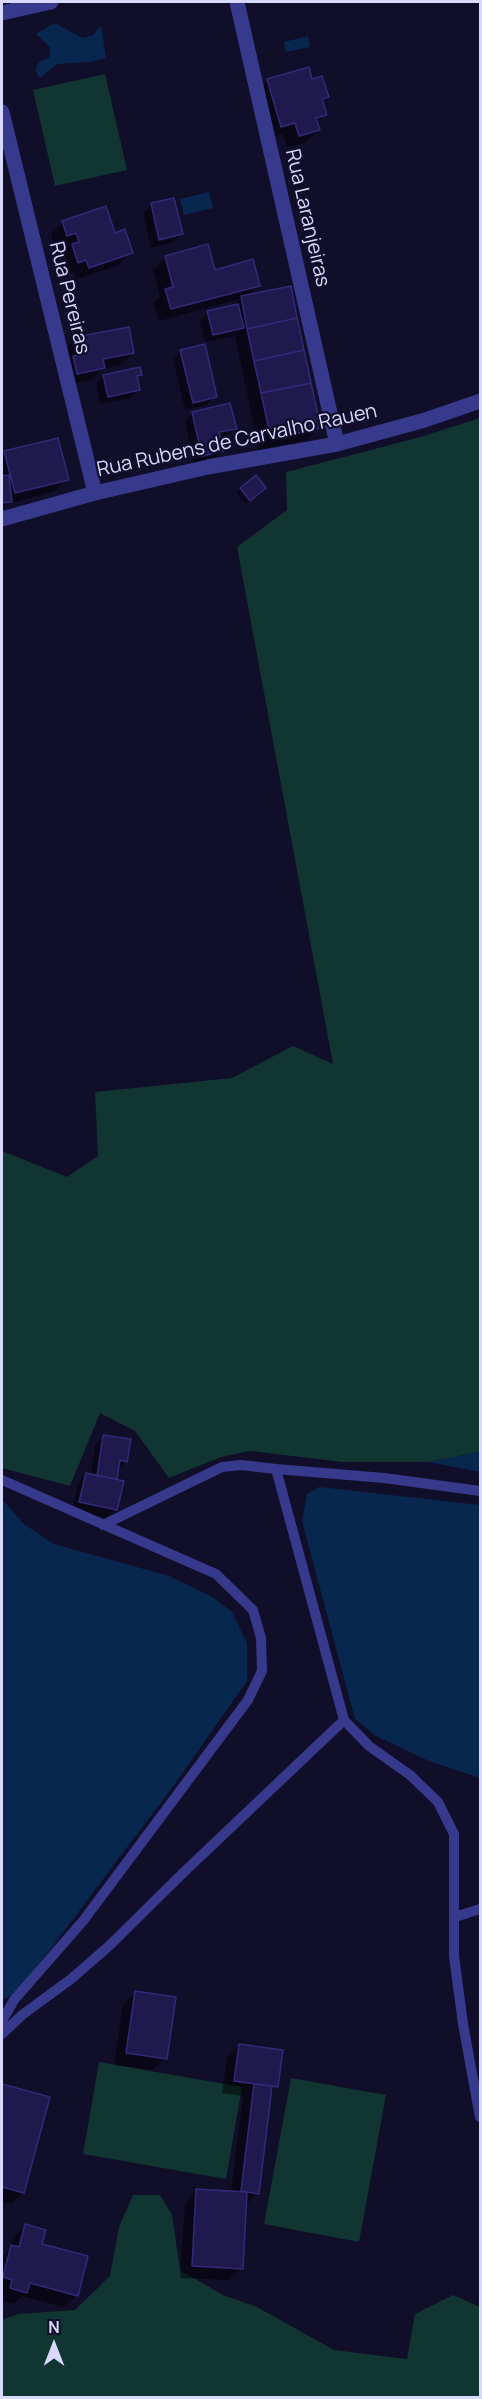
<!DOCTYPE html>
<html>
<head>
<meta charset="utf-8">
<style>
  body { margin:0 }
  #map { position:relative; width:482px; height:2399px; overflow:hidden; background:#110e2a; font-family:Manrope,sans-serif }
  canvas { display:block }
  .frame { position:absolute; inset:0; border:3px solid #d9d8ff; pointer-events:none }
  .north { position:absolute; left:24px; top:2315px; width:60px; height:60px; -webkit-text-stroke:4px #110e2a; paint-order:stroke; rotate:0deg; font-size:16px; font-weight:700; line-height:24px; text-align:center; color:#d9d8ff }
  .north::after { content:''; display:block; margin:auto; width:21px; height:27px; background:#d9d8ff; clip-path:polygon(50% 0,100% 100%,50% 72%,0 100%) }
</style>
</head>
<body>
<div id="map">
<canvas width="482" height="2399"></canvas>
<div class="frame"></div>
<div class="north">N</div>
</div>
<script>
const c = document.querySelector('canvas').getContext('2d');
c.lineJoin = 'round';
function fillPath(path, color) {
  c.fillStyle = color;
  c.fill(path, 'evenodd');
}
function trace(path, color, width, dash) {
  c.strokeStyle = color;
  c.lineWidth = width;
  c.lineCap = dash ? 'butt' : 'round';
  c.setLineDash(dash || []);
  c.stroke(path);
}
function drawText(font, color, halo, rows, align = 'center') {
  c.font = font + ' Manrope,sans-serif';
  c.lineWidth = 4.5;
  c.setLineDash([]);
  c.textBaseline = 'middle';
  c.strokeStyle = halo;
  c.fillStyle = color;
  for (const [text, x, y, turn = 0] of rows) {
    c.save();
    c.translate(x, y);
    c.rotate((+turn || 0) * Math.PI / 180);
    c.textAlign = isNaN(turn) ? turn : align;
    if (halo) c.strokeText(text, 0, 0);
    c.fillText(text, 0, 0);
    c.restore();
  }
}
const green = new Path2D(`
  M105,74L127,170L55,186L33,90Z
  M480,418V1452L428,1462H343L250,1451L221,1457L169,1478L135,1431L100,1413L70,1486L2,1468V1151L67,1177L98,1156L95,1092L232,1078L293,1046L333,1064L237,547L287,510L286,472L417,438Z
  M99,2062L242,2087L226,2179L83,2154Z
  M291,2078L386,2095L359,2242L264,2224Z
  M133,2195H160L172,2215L180,2270L223,2295L257,2307L334,2350L407,2359L415,2314L453,2295L480,2307V2397H2V2320L18,2314L75,2310L110,2276L119,2227Z`);
const water = new Path2D(`
  M54,23L83,38L93,35L101,25L106,58L91,62L57,64L40,78L35,70L39,62L50,57V47L36,34Z
  M308,36L310,47L286,52L284,42Z
  M209,192L213,208L184,215L180,199Z
  M480,1452V1472L428,1462Z
  M319,1487L480,1505V1778L429,1761L376,1736L355,1719L302,1521L307,1494Z
  M2,1499L24,1524L54,1544L169,1576L211,1596L232,1612L247,1643V1681L177,1781L49,1951L14,1995L2,2000Z`);
const shadow = new Path2D(`
  M268,80L311,81L327,96L321,102L325,114L316,123L318,130L306,142L287,148L283,134L269,138L256,93Z
  M152,205L181,234L173,242L151,248L143,213Z
  M63,222L131,252L119,265L77,279L74,271L66,274L61,258L66,252L64,244L55,247L51,234Z
  M165,258L259,285L248,296L319,427L307,440L259,450L235,336L205,342L200,321L208,312L232,307L240,299L159,321L154,303L160,296L153,270Z
  M76,338L133,353L120,365L102,369L91,380L65,385L64,351Z
  M181,351L215,396L207,405L185,410L173,360Z
  M140,374L136,378L139,389L130,398L100,404L96,384L104,376Z
  M193,413L235,428L227,436L218,438L221,451L213,459L194,464L185,421ZM214,452V455L195,459V456Z
  M5,453L67,479L55,491L8,504L2,509V456Z
  M255,477L260,492L246,504L237,493Z
  M104,1437L126,1461L117,1470L116,1509L107,1518L72,1510L78,1483L86,1475L91,1476L95,1445Z
  M136,1992L165,2058L153,2070L114,2065L123,2005Z
  M239,2045L277,2086L269,2094L257,2193L245,2206L241,2268L229,2280L180,2278L185,2203L197,2190L231,2192L243,2096L222,2093L227,2058Z
  M2,2086L48,2098L23,2192L11,2204L2,2202Z
  M25,2226L77,2295L64,2307L22,2296L14,2304L2,2301V2257L10,2248L13,2238Z`);
const building = new Path2D(`
  M309,67L312,79L322,76L329,97L322,99L327,115L316,118L320,130L299,136L295,123L281,127L267,79Z
  M174,198L183,234L159,240L151,203Z
  M106,206L115,233L125,229L133,253L89,268L86,260L78,263L72,244L79,242L76,233L67,236L62,221Z
  M208,244L215,270L253,259L260,286L171,309L165,289L173,287L165,256Z
  M291,286L297,318L247,329L241,296Z
  M238,304L244,328L213,335L207,311Z
  M297,318L304,350L254,361L247,329Z
  M129,327L134,353L103,359L105,368L77,374L73,356L79,355L75,337Z
  M205,344L217,397L193,403L180,350Z
  M304,350L311,383L261,393L254,361Z
  M140,367L142,375L137,376L140,390L108,397L103,375Z
  M311,383L321,428L271,439L261,393Z
  M230,403L237,429L219,432L223,451L202,456L192,412Z
  M58,438L69,480L15,493L4,451Z
  M9,475L12,502L2,503V476Z
  M256,475L266,488L250,501L240,488Z
  M103,1435L131,1439L127,1462L120,1460L117,1479L97,1476Z
  M86,1473L124,1481L117,1510L79,1502Z
  M135,1991L176,1997L167,2059L126,2053Z
  M239,2044L283,2050L278,2087L234,2081Z
  M2,2084L50,2097L24,2193L2,2187Z
  M254,2084L272,2086L259,2194L241,2191Z
  M196,2189L247,2192L243,2269L192,2266Z
  M25,2224L46,2230L42,2244L88,2256L78,2296L30,2283L27,2293L10,2288L12,2280L3,2277L11,2245L19,2247Z`);
const lane = new Path2D(`
  M2,1480L216,1574L253,1610L261,1638L262,1671L248,1700L83,1921L14,2000L2,2021
  M480,1491L384,1478L276,1469L344,1720L369,1746L410,1775L438,1802L454,1834V1956L463,2024L480,2117
  M103,1525L222,1467L241,1465L276,1469
  M455,1917L480,1909
  M2,2034L22,2015L71,1979L109,1946L184,1872L344,1720`);
const street = new Path2D(`
  M237,2L337,444
  M2,13L51,2
  M2,112L95,493
  M2,519L95,493L208,467L337,444L425,420L480,401`);
const streetNames = [
  ["Rua Laranjeiras",307,218,77],
  ["Rua Pereiras",69,298,76],
  ["Rua Rubens de Carvalho Rauen",237,441,-12]
];
fillPath(green, '#113531');
fillPath(water, '#08274f');
fillPath(shadow, '#0007');
fillPath(building, '#20194d');
trace(building, '#33297a', 1.5);
trace(lane, '#36398c', 10);
trace(street, '#36398c', 15);
drawText('20px', '#d9d8ff', '#110e2a', streetNames);
</script>
</body>
</html>
